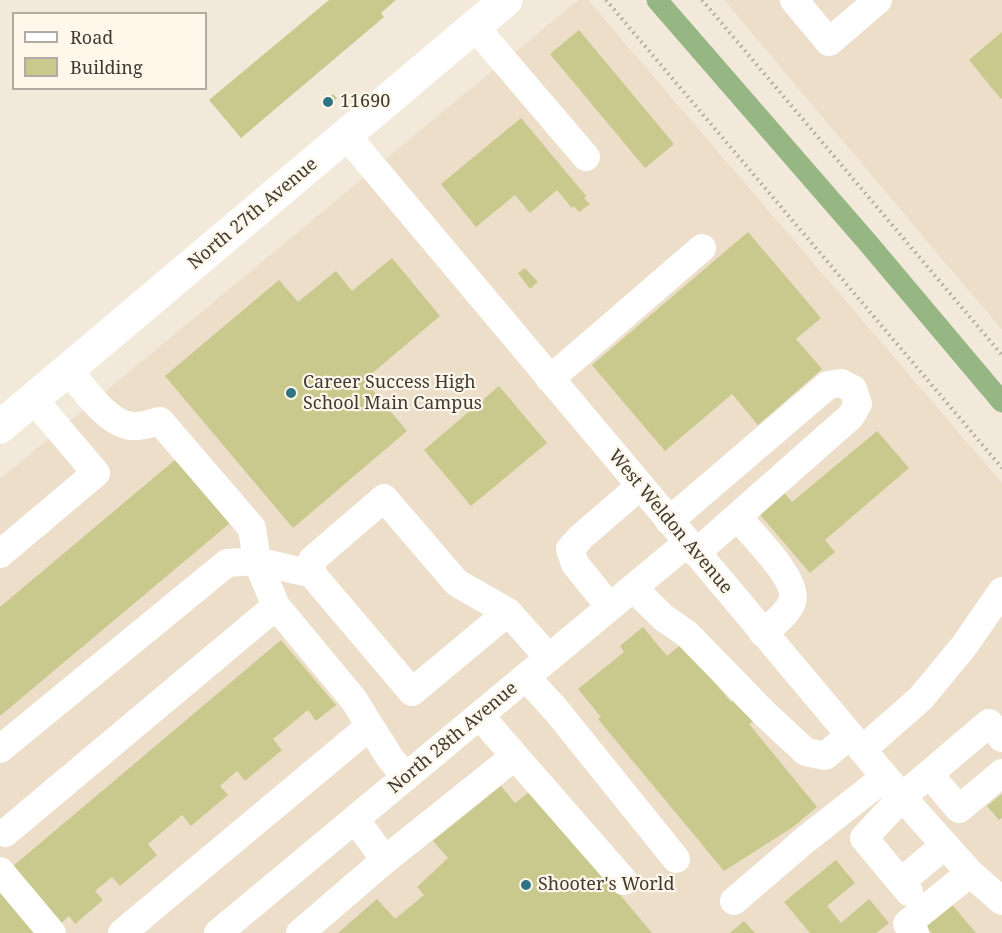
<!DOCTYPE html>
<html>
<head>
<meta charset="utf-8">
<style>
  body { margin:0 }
  #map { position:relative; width:1002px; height:933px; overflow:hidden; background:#f2e9da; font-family:"Noto Serif",serif }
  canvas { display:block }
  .legend { position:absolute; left:12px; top:12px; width:195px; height:78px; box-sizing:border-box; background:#fef7ea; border:2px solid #b1aba1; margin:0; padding:8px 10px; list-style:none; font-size:18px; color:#3e3a34 }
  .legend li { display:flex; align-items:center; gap:12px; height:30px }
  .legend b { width:30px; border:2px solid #b1aba1 }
</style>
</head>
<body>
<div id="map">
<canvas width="1002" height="933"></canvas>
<ul class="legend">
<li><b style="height:8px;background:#fff"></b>Road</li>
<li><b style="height:16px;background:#c9c98d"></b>Building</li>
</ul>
</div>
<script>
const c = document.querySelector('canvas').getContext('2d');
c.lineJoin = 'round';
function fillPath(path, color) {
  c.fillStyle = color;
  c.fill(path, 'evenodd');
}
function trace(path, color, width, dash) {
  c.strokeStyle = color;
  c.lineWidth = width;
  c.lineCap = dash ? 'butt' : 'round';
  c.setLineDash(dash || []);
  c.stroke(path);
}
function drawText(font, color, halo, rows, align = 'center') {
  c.font = font + ' "Noto Serif",serif';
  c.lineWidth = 4.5;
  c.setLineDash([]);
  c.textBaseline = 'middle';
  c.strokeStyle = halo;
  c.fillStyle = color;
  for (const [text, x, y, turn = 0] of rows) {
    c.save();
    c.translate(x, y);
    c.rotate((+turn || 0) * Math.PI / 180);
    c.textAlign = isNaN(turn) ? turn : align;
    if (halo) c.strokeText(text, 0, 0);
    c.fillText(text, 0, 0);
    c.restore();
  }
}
const built = new Path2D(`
  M578,0H588L1002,483V933H0V479Z
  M724,0H1002V330Z`);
const canal = new Path2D(`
  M657,0L868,243L1002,402`);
const building = new Path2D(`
  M329,0H396L381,13L384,17L241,138L209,100Z
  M579,30L674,144L645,168L550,54Z
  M1002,32V98L1001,99L969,60Z
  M333,94L337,98L331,104L323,103Z
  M521,118L586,196L584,198L590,204L579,212L574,206L572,208L557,190L530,213L515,195L476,227L441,184Z
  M748,232L821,318L796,339L822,369L758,425L732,394L665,451L592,365Z
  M392,258L440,316L364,380L407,431L293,528L165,376L279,280L298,302L336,271L352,291Z
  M525,268L538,282L530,289L518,273Z
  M499,386L547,443L471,506L424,450Z
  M877,431L909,468L825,540L835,552L810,573L756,510L781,489L792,502Z
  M176,459L230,523L0,716V607Z
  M643,627L667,656L682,644L731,702L736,698L754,721L749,724L817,807L793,827L724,871L598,719L601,717L578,689L624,652L620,646Z
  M281,640L336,705L316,721L308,710L273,739L282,750L245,781L237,771L220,786L228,795L191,826L182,815L148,844L157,855L120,886L112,877L95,891L103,900L75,924L69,916L60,924L12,867Z
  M501,786L515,803L532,790L652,933H338L377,899L395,919L424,895L417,887L448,858L433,841Z
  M1002,794V818L999,820L987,806Z
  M836,860L855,883L827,906L841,923L869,899L889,923L876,933H810L784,902Z
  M0,882L42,933H0Z
  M949,901L976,933H932L923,923Z
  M744,921L755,933H730Z`);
const path = new Path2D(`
  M606,0L1002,468
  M702,0L1002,355`);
const minor = new Path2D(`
  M794,0L829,42L878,0
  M475,27L586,157
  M346,135L902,797L970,873L1002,901
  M550,379L702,248
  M737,517C751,533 800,581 792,602C787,615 773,624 763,633
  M669,521L828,385L841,383L853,389L858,404L851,416L696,553
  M0,554L96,473L34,400
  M633,588L664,618L687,634L766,715L806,752L825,756L850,735
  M276,606L257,561L312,574
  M610,607L575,564L570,549L581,537L640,486
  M508,612L412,692L312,574V560L384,498L457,583L508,612L549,658
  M526,677L556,710L676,859
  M480,716L624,881
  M0,749L227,563L257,561L252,528L160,421C151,423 141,427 132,426C107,424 83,387 68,370
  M862,750L921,698L964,646L1002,591
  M929,774L959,809L1002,773
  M355,819L385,860
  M5,833L276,606L354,700L370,726
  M0,871L52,933
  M901,882L945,845
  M909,892L864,838L902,797L989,723L1002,738
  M734,901L805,840L885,777
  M122,933L370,726L390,758L406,777
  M218,933L687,543
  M300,933L385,860L515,756
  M915,933L907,924L970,873`);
const major = new Path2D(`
  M0,427L506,0`);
const markers = [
  [328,102,6,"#307484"],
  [291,393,6,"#307484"],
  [526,885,6,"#307484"]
];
const poiNames = [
  ["11690",340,102],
  ["Career Success High",303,383],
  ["School Main Campus",303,404],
  ["Shooter's World",538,885]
];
const streetNames = [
  ["North 27th Avenue",253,214,-40],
  ["West Weldon Avenue",670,522,50],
  ["North 28th Avenue",453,738,-40]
];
fillPath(built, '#ecdec9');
trace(canal, '#96b784', 21);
fillPath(building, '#c9c98d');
trace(path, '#aaa398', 4, [1.5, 4.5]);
trace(minor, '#fff', 28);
trace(major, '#fff', 33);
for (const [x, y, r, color] of markers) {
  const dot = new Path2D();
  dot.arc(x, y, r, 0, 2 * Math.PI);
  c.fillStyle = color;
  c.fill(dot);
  trace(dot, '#fef7ea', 2);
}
drawText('18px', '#3e3a34', '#fef7ea', poiNames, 'left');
drawText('18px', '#3e3a34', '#fef7ea', streetNames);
</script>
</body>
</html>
